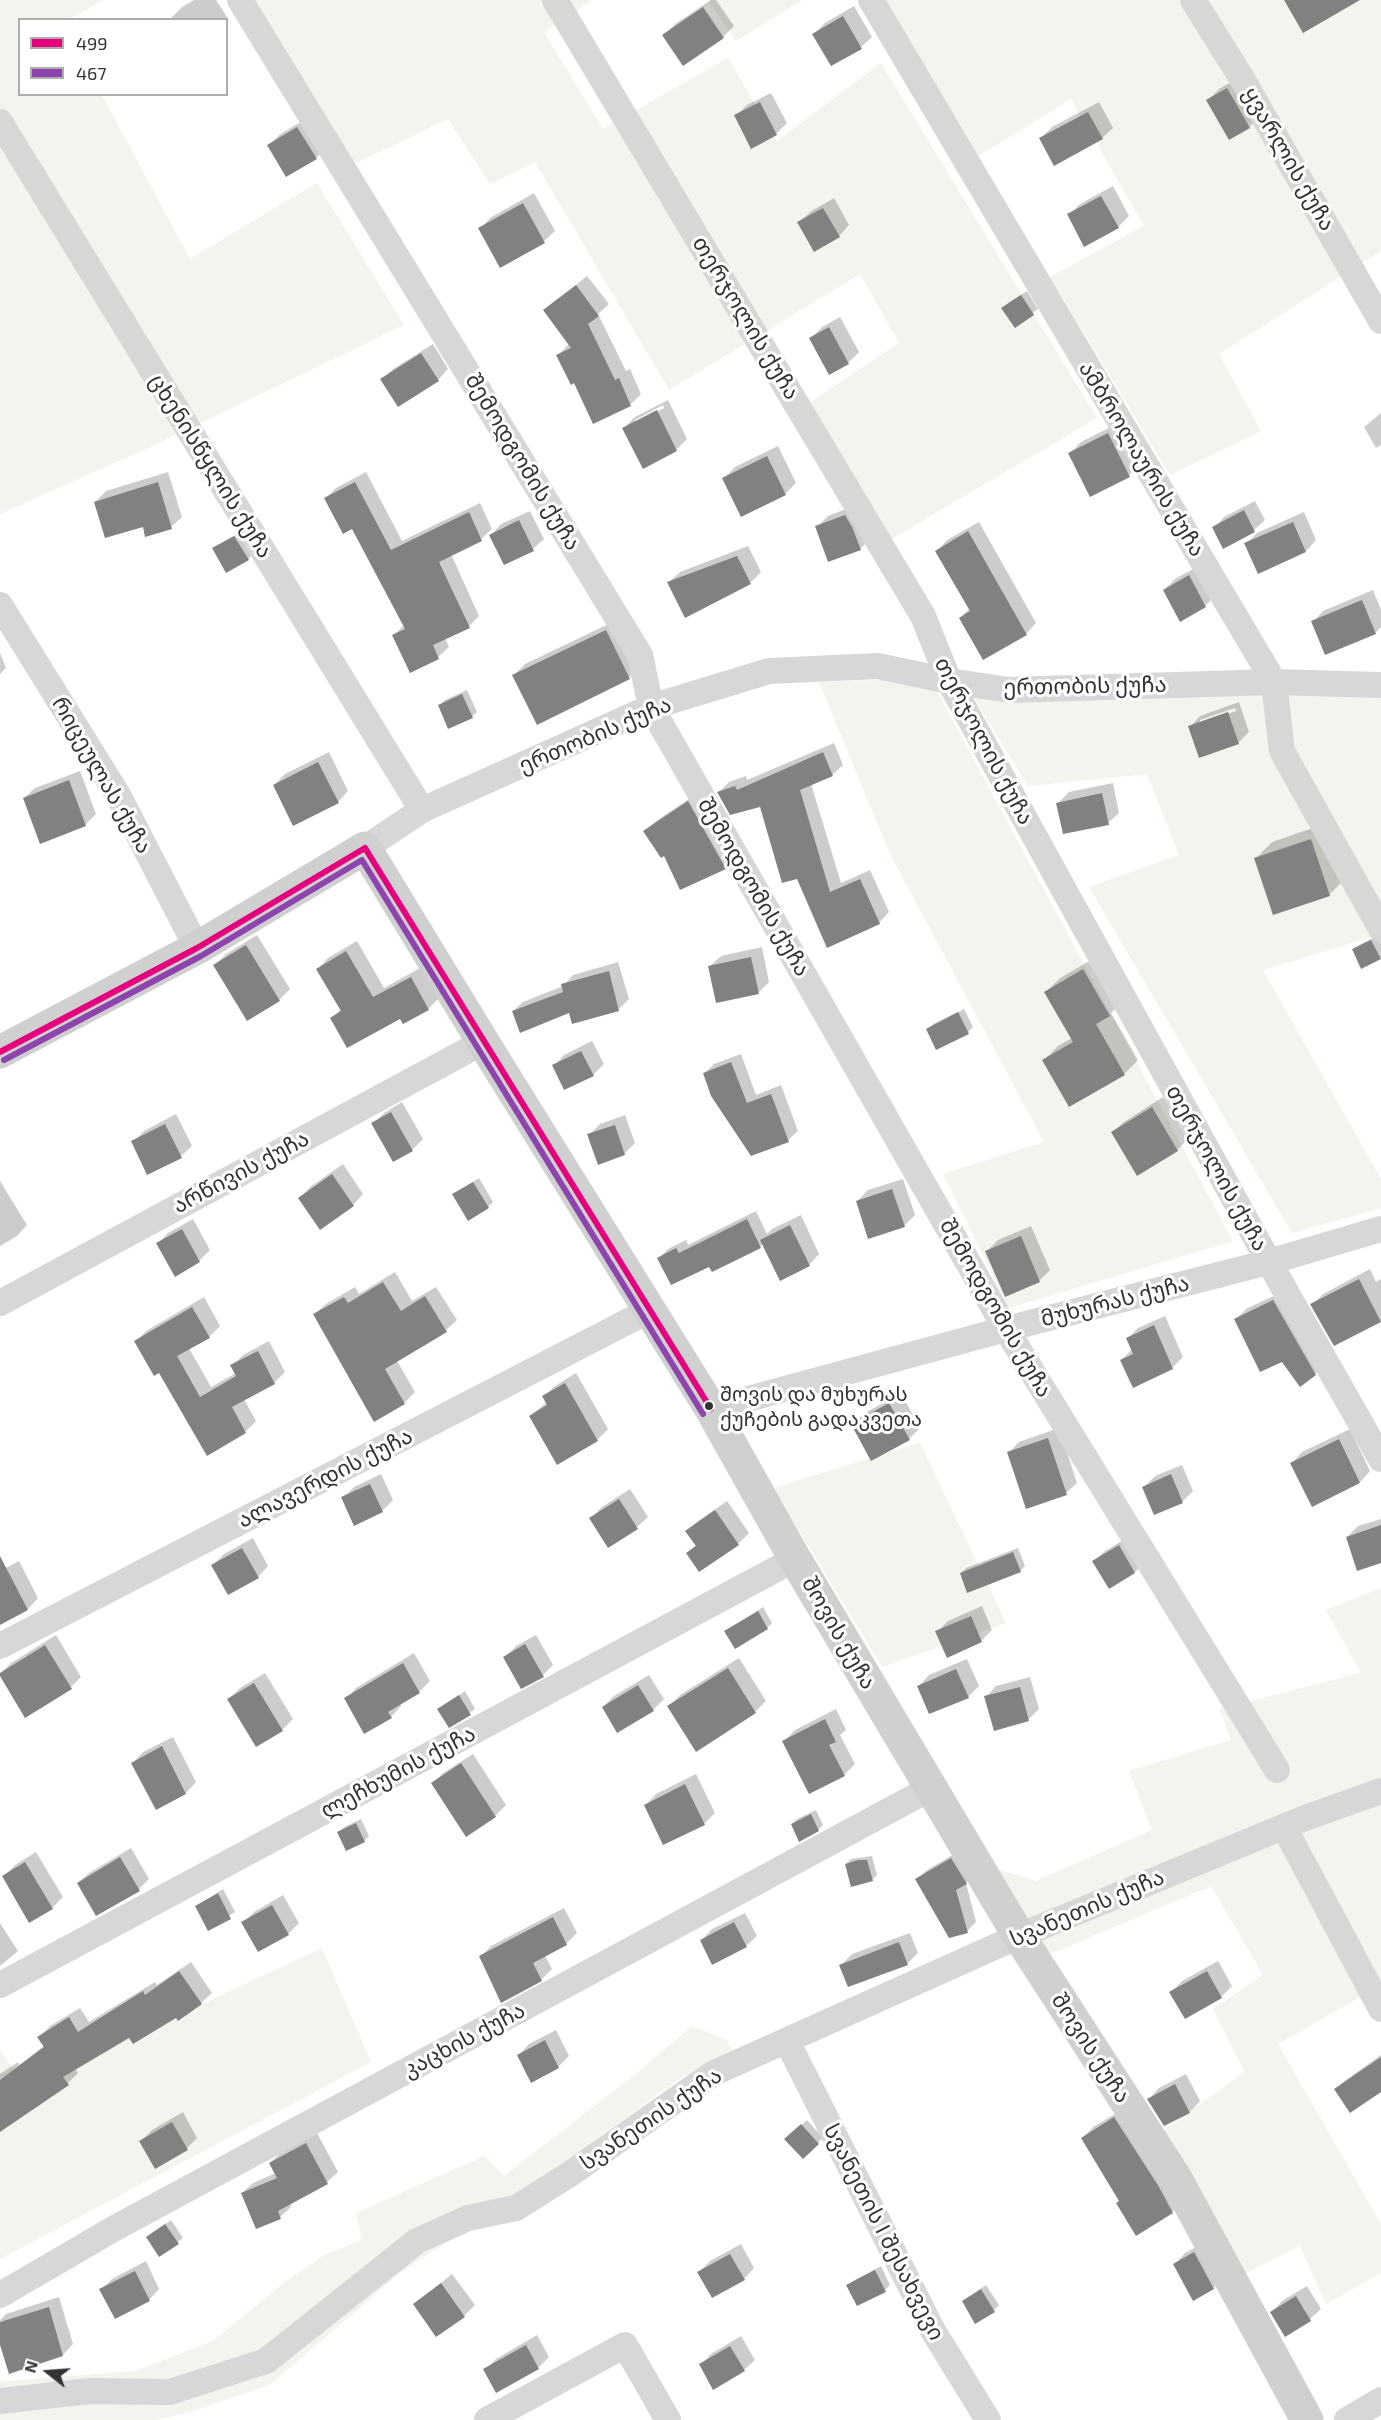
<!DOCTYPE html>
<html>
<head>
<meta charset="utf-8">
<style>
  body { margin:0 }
  #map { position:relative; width:1381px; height:2420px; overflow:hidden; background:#fff; font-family:"Exo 2",sans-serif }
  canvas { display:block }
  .legend { position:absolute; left:18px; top:18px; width:210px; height:78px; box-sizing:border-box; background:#fff; border:2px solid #adadad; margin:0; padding:8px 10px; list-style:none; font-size:18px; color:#333 }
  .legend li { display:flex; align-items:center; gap:12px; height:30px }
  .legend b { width:30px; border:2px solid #adadad }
  .north { position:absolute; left:18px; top:2342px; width:60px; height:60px; -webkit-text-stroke:4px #fff; paint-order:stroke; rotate:287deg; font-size:16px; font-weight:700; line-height:24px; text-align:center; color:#333 }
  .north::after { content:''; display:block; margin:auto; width:21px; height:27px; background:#333; clip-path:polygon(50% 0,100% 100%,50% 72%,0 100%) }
</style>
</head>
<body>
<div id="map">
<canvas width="1381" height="2420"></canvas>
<ul class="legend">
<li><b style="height:8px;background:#e5007d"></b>499</li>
<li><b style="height:8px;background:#8e44ad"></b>467</li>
</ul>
<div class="north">N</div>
</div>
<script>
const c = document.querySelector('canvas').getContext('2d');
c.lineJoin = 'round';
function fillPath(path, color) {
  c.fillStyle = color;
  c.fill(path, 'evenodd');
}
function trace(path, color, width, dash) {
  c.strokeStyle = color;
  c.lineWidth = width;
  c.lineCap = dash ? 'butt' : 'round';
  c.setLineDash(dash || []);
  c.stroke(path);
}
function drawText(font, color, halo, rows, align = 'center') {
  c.font = font + ' "Exo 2","Noto Sans Georgian",sans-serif';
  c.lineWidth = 6;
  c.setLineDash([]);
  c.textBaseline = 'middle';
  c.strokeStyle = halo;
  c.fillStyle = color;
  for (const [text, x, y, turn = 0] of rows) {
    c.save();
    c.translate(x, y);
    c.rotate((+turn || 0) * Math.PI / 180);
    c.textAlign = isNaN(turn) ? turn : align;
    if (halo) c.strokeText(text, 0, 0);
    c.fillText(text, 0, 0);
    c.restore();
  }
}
const green = new Path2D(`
  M0,0H104L69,19L20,20V94L102,95L190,259L317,183L404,325L161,442L0,514Z
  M252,0H592L544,32L603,129L728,58L777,141L881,63L1097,418L888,541L806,405L899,343L860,274L669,390L535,162L490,184L448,119L352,165Z
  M708,0H802L736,41Z
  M885,0H1381V251L1219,354L1261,431L1170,475L1050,277L1144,226L1071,99L975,158Z
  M930,678L1233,1241L1009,1308L943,1174L1044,1142L890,854L819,682Z
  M966,685L1381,688V934L1263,970L1381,1179V1208L1292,1233L1089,887L1179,855L1147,774L1028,786Z
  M920,1443L1006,1623L882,1667L773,1488Z
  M1381,1588V1985L1278,2044L1381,2224V2273L1326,2304L1300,2246L1243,2275L1164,2130L1245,2072L1213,2009L1263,1975L1211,1886L1048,1955L999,1887L1000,1870L1036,1881L1152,1830L1129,1771L1231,1740L1219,1709L1361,1673L1326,1610Z
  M322,1948L371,2062L0,2259V2050L26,2087Z
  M692,2026L725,2039L733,2050L678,2080L523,2192L400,2273L271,2384L191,2412L157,2420H0V2380L4,2381L135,2371L213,2341L285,2282L325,2255L362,2240L356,2213L484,2156L504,2176L637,2073Z`);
const shadow = new Path2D(`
  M194,0H216L227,17L225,20H173L171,18L182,7Z
  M711,0H716L734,26L723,37L664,35L675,24Z
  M854,6L872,37L861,47L832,64L814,34L825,23Z
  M1238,78L1260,116L1249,127L1208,100L1219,89Z
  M771,93L787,123L776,134L736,116L747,105Z
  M1099,102L1113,128L1102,138H1041L1052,127Z
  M309,117L326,147L316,158L269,146L279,135Z
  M1113,186L1129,216L1118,227L1069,215L1080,204Z
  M534,193L555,231L544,241L480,229L490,218Z
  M834,198L849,225L839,236L799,223L810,212Z
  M587,276L609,304L598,314L626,371L630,369L641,394L630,405L575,381L558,355L569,344L545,310Z
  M1027,291L1038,309L1015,326L1008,303Z
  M840,317L859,352L848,363L811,338L822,327Z
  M433,344L448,369L438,380L382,379L393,369Z
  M668,400L687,439L676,450L624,428L635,417ZM663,405L664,408L635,423V420Z
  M1381,413V445L1376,448L1364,427Z
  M1119,423L1140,465L1129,475L1070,453L1081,442Z
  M778,446L796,483L785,494L724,478L735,467Z
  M168,472L182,517L171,527L144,525L95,502L106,491Z
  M366,472L402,541L480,503L492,529L481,539L451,554L479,616L469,626L445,638L449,647L438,657L394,635L404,625L352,527L326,498L336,488Z
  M1255,501L1265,520L1254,530L1223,547L1214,528L1224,517Z
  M856,505L871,538L860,549L817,527L828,516Z
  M530,511L544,539L533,549L491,535L501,524Z
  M1304,512L1316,540L1306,551L1246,544L1257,533Z
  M979,522L1036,623L1026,634L960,618L970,608L937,551L947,540Z
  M240,532L253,554L248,559L214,549Z
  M748,546L761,572L750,583L669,582L680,572Z
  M1200,565L1216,595L1205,606L1164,590L1175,579Z
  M1373,590L1381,610V627L1375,633L1313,622L1323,611Z
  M617,620L639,667L629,677L514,675L525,664Z
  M0,653L6,668L0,674Z
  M467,690L477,712L472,717L440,705L445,700Z
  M1239,702L1249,732L1238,743L1190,727L1200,716ZM1235,708L1236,711L1200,724V720Z
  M834,743L843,765L832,775L811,784L841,883L870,870L889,912L879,923L797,877L761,806L719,792L729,782L746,776L747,780Z
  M329,752L348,791L338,802L274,785L285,774Z
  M80,771L96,814L85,825L24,798L35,788Z
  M1113,783L1119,813L1108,823L1058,803L1069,792Z
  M699,792L735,857L725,868L645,831L656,821Z
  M1327,823L1345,879L1329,895L1256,858L1272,842Z
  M257,935L290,989L279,1000L215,965L226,954Z
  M1377,936L1381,944V957L1362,967L1354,950L1359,945Z
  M357,941L384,988L422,967L439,998L428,1009L400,1017L332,1018L341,1009L318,969L328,958Z
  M762,947L769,982L758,993L710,966L721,956Z
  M1098,956L1123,1001L1111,1013L1138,1060L1124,1074L1044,1060L1058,1046L1072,1038L1046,992L1060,978Z
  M618,962L629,999L619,1009L573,1022L570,1011H513L523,1002L563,986L573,975Z
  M964,1009L973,1027L968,1032L928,1029L933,1024Z
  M592,1041L604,1064L593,1075L554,1066L564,1055Z
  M741,1054L756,1095L781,1085L798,1131L788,1140L752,1154L704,1074L714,1064Z
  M1163,1097L1188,1139L1177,1150L1138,1174L1113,1132L1124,1122Z
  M402,1102L423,1139L412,1150L373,1124L384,1113Z
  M176,1114L192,1146L181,1156L133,1142L144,1131Z
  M625,1115L635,1143L624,1154L589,1135L600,1124Z
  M343,1164L363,1194L353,1205L300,1198L310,1187Z
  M479,1178L493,1202L488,1207L454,1194Z
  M903,1179L915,1215L904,1226L857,1201L868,1190Z
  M0,1181L27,1225L17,1236L0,1246Z
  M756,1211L767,1234L772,1229L801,1215L819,1254L809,1265L763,1243L760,1247L710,1265L659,1258L668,1249L686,1240L688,1245Z
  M193,1219L210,1250L199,1261L158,1244L168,1233Z
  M1031,1226L1050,1270L1039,1281L987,1251L998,1240Z
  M1370,1269L1376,1282L1381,1279V1321L1335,1344L1312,1305L1323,1294Z
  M395,1272L412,1301L436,1287L457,1320L446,1330L397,1361L415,1392L404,1403L315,1314L326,1304L355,1287L359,1294Z
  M1284,1291L1325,1364L1315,1374L1282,1360L1236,1319L1246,1309Z
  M204,1297L220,1326L209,1337L189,1348L211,1387L236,1373L232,1366L243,1355L269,1341L285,1372L274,1383L244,1399L256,1421L246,1431L207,1454L160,1371L136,1342L146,1331Z
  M1165,1316L1183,1357L1172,1368L1122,1360L1132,1349L1128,1338L1138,1328Z
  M576,1373L608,1429L597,1440L530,1416L547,1402L544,1396L555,1386Z
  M901,1393L920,1428L909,1439L853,1425L863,1414Z
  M1059,1428L1077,1483L1066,1493L1009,1452L1019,1442Z
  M1350,1429L1370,1471L1360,1482L1313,1505L1292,1463L1302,1452Z
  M1182,1465L1193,1491L1182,1502L1144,1487L1155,1476Z
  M381,1474L393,1500L382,1511L343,1498L354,1487Z
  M630,1489L648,1517L637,1527L609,1546L591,1518L602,1507Z
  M727,1501L749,1533L738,1544L688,1553L696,1545L687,1531L698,1521Z
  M1381,1519V1561L1347,1537L1358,1526Z
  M1130,1536L1145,1562L1135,1572L1094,1561L1105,1551Z
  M253,1538L268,1566L258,1577L213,1565L224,1554Z
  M1018,1548L1025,1566L1020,1571L961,1573L966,1568Z
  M19,1561L38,1598L28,1609L2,1622L0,1571Z
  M982,1606L992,1630L981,1641L937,1632L948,1621Z
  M763,1607L772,1623L767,1628L726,1631Z
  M56,1635L81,1677L71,1687L0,1674L11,1663Z
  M536,1635L553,1665L543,1675L505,1657L516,1646Z
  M414,1653L430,1681L419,1692L400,1703L401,1706L391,1717L346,1699L356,1688Z
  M739,1658L766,1701L755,1712L728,1728L669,1706L680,1695Z
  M967,1659L979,1686L968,1697L919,1686L929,1675Z
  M265,1673L293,1719L282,1730L229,1699L240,1688Z
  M649,1675L664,1699L653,1710L603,1707L614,1696Z
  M1030,1677L1039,1709L1029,1719L995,1729L986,1697L996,1686Z
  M465,1691L475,1709L449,1726L439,1709Z
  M836,1709L846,1730L840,1735L855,1764L844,1775L784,1741L795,1730Z
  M173,1737L196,1782L186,1793L156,1808L133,1763L143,1752Z
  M473,1754L506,1805L495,1816L466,1835L433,1783L443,1773Z
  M696,1774L715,1813L704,1824L646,1805L656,1794Z
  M816,1810L823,1825L818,1830L792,1824L797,1819Z
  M361,1819L369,1836L364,1841L339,1832L344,1827Z
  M131,1848L149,1879L139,1889L78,1883L89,1873Z
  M961,1850L975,1874L966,1883L976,1922L967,1931L917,1879L927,1870Z
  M36,1852L63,1897L52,1908L4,1876L15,1865Z
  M872,1856L877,1875L872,1880L846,1864L851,1859Z
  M223,1889L235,1912L209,1929L197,1906Z
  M283,1895L299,1923L288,1934L243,1923L254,1912Z
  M564,1908L577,1933L566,1944L545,1955L552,1969L541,1980L480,1957L491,1946Z
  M745,1913L757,1936L746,1946L702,1940L712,1929Z
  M0,1923L18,1951L0,1966Z
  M910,1933L918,1953L907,1964L841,1965L852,1954Z
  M1218,1961L1232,1986L1221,1997L1171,1992L1182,1981Z
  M191,1962L212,1993L201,2003L129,2036L75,2068L78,2073L68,2083L3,2128L0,2123V2074L18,2062L19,2065L45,2045L39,2037L50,2026L80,2008L89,2022L155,1982L157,1985Z
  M556,2030L569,2056L558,2067L532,2080L519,2055L529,2044Z
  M1381,2055V2091L1336,2089L1347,2079Z
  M1186,2074L1200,2101L1190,2112L1165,2124L1149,2099L1159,2088Z
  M1125,2108L1183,2201L1172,2212L1083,2138L1093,2127Z
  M183,2112L197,2138L187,2148L141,2141L152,2130Z
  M807,2120L823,2138L803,2157L786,2139Z
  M317,2133L338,2172L327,2182L290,2203L291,2207L280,2217L257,2227L242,2193L253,2183L276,2173L270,2163L281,2152Z
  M171,2220L183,2238L160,2255L148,2237Z
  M1205,2242L1224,2277L1214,2288L1193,2298L1175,2264L1185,2253Z
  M741,2244L754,2268L744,2279L699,2272L710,2261Z
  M146,2261L159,2289L149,2300L101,2290L112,2279Z
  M881,2266L890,2285L885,2290L848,2286L853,2281Z
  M452,2274L475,2305L464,2316L437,2335L415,2304Z
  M986,2285L999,2305L994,2310L963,2301Z
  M1307,2286L1321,2309L1310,2319L1285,2335L1272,2312L1282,2301Z
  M59,2297L73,2344L63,2355L0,2340V2320L6,2314Z
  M537,2335L549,2357L538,2368L497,2391L485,2370L496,2359Z
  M741,2336L755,2360L744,2370L701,2365L711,2354Z`);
const building = new Path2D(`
  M1284,0H1360L1303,33Z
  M703,7L724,38L683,66L662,35Z
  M843,16L862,49L831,66L812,34Z
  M1227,88L1250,128L1229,140L1206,100Z
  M760,102L777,135L751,149L734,115Z
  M1088,112L1103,139L1054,166L1039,138Z
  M297,127L317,159L286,177L267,145Z
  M1101,196L1119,228L1084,247L1067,214Z
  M523,203L545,243L500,268L478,228Z
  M823,208L840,237L814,252L797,222Z
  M576,285L599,316L588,324L615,380L619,378L631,406L593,424L574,383L571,385L556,355L571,348L543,310Z
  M1021,295L1034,315L1015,328L1001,308Z
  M829,327L849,364L829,375L809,338Z
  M421,353L439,381L398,407L380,379Z
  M657,410L677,451L643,469L622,428Z
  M1108,433L1130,477L1090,497L1068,453Z
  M767,456L786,495L741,517L722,478Z
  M158,482L172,529L145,537L143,527L105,538L94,502Z
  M355,482L391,550L469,512L482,541L439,562L470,628L433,645L439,659L410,673L392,635L405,629L352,529L343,534L324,498Z
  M1244,510L1255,532L1223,549L1212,527Z
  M845,515L852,527L861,550L828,562L815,526Z
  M519,520L534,551L504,565L489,535Z
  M1293,522L1306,552L1258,574L1244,543Z
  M968,531L1027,635L983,660L959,618L970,611L935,551Z
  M234,536L249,560L226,573L212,548Z
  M737,556L751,584L685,618L667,582Z
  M1189,575L1206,607L1180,622L1163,590Z
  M1362,600L1376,634L1325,655L1311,621Z
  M606,630L630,679L537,725L512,675Z
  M462,694L473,718L448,729L438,705Z
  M1228,712L1239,744L1199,758L1188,726Z
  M823,752L833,776L800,790L830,892L860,879L880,924L827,948L797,879L782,883L760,807L730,815L717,792L735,786L737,790Z
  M318,762L339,803L293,826L273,785Z
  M69,780L86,826L40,844L23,798Z
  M1102,793L1109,825L1063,834L1056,803Z
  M688,801L726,869L680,890L664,856L661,858L643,831Z
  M1311,839L1330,896L1273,915L1254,858Z
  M1371,940L1381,959L1361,969L1352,949Z
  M246,945L280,1001L247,1021L213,965Z
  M346,951L373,997L411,977L429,1010L403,1024L400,1019L347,1048L330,1018L341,1011L316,969Z
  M751,957L759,994L716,1003L708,966Z
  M1083,969L1110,1016L1096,1024L1125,1075L1069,1107L1042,1060L1073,1042L1044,992Z
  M609,971L619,1011L572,1024L569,1013L520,1033L512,1011L563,992L561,984Z
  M958,1012L969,1034L936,1050L926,1029Z
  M581,1051L594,1076L564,1090L552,1065Z
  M731,1062L747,1103L771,1094L789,1142L751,1156L711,1096L703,1073Z
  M1152,1107L1178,1151L1137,1176L1111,1132Z
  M391,1112L413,1151L393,1162L371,1123Z
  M165,1124L182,1158L147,1175L131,1141Z
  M615,1125L625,1155L598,1165L587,1134Z
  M332,1174L354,1206L320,1230L298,1198Z
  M473,1182L489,1208L468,1221L452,1194Z
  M892,1189L905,1227L868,1239L856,1201Z
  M747,1219L761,1248L712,1272L709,1267L671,1285L657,1258L676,1248L679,1253Z
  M790,1225L810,1266L780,1281L760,1240Z
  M182,1229L200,1262L175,1277L156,1243Z
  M1021,1236L1040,1282L1005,1297L985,1251Z
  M1359,1279L1381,1322L1334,1346L1310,1304Z
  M383,1282L401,1311L425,1296L447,1332L385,1369L405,1404L374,1422L313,1314L344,1297L348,1303Z
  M1273,1300L1316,1375L1300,1387L1282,1362L1260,1372L1234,1319Z
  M192,1307L210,1338L177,1356L200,1397L236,1376L230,1365L258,1351L275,1384L232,1407L246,1433L207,1456L159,1373L154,1376L134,1341Z
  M1154,1325L1173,1369L1133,1388L1120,1360L1133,1354L1126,1338Z
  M565,1383L598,1441L557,1465L529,1416L547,1405L542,1396Z
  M889,1403L910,1440L871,1461L851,1424Z
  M1048,1438L1067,1495L1026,1509L1007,1452Z
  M1339,1439L1360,1483L1312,1507L1290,1463Z
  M1171,1474L1183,1503L1154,1515L1142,1487Z
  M370,1484L383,1512L354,1526L341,1497Z
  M619,1499L638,1529L608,1548L589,1518Z
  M715,1510L739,1545L699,1572L686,1553L696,1546L685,1531Z
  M1381,1525V1563L1357,1571L1346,1537Z
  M1119,1545L1135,1573L1109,1589L1092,1561Z
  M242,1548L259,1578L228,1595L211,1565Z
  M1013,1552L1021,1572L967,1593L960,1573Z
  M0,1556L28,1610L0,1625Z
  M758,1611L768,1629L735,1649L724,1631Z
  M971,1616L982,1642L947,1658L935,1631Z
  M525,1644L544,1677L521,1689L503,1657Z
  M45,1645L72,1689L25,1718L0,1676V1673Z
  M403,1663L420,1693L388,1712L392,1718L364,1734L344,1698Z
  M728,1668L756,1713L696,1752L667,1706Z
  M956,1669L969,1698L929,1714L917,1686Z
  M254,1683L283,1731L256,1747L227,1699Z
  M638,1685L654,1711L617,1733L602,1707Z
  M1020,1687L1029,1721L994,1731L984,1696Z
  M459,1695L471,1715L449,1728L437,1709Z
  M825,1719L836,1742L829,1745L845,1776L809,1794L782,1741Z
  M162,1746L186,1794L156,1810L131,1763Z
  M461,1763L496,1817L466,1837L431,1783Z
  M685,1784L705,1825L663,1845L644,1805Z
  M811,1814L819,1831L799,1842L791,1824Z
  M356,1823L365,1842L346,1851L337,1832Z
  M120,1857L140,1891L96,1916L77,1883Z
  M951,1858L967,1884L956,1890L968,1933L949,1938L915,1879Z
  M858,1860H867L873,1881L851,1887L845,1864Z
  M25,1862L53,1909L29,1923L2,1876Z
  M218,1893L231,1919L208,1931L195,1906Z
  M272,1905L289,1935L258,1952L241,1922Z
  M553,1917L567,1945L533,1963L542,1981L501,2003L479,1956Z
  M734,1922L747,1947L712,1965L700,1940Z
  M899,1942L908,1965L848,1987L839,1965Z
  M179,1971L202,2004L178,2021L176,2018L133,2044L129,2038L63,2077L69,2085L0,2132V2080L44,2047L37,2037L69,2017L78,2032L143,1991L145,1995Z
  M1207,1971L1222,1998L1185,2019L1169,1992Z
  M545,2040L559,2068L531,2083L517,2055Z
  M1381,2057V2092L1350,2113L1334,2089Z
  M1175,2084L1190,2113L1164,2126L1147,2099Z
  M1114,2117L1159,2187L1173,2213L1136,2236L1116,2203L1119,2201L1081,2138Z
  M172,2122L188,2150L155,2169L139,2141Z
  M801,2124L819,2144L803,2159L784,2139Z
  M306,2143L328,2184L278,2211L281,2219L256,2229L241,2193L277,2178L269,2163Z
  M165,2224L179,2244L159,2257L146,2237Z
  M1194,2252L1214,2289L1193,2301L1173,2264Z
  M730,2254L745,2280L712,2298L697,2272Z
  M875,2270L886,2292L857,2306L846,2285Z
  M135,2271L150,2301L115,2319L99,2289Z
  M441,2283L465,2317L436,2337L413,2304Z
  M981,2289L995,2312L975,2324L962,2301Z
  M1296,2296L1311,2321L1285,2337L1270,2312Z
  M49,2307L63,2356L9,2374L0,2345V2322Z
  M526,2345L539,2369L496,2393L483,2369Z
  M730,2346L745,2371L713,2390L699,2364Z`);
const street = new Path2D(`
  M240,0L640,655L651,707L1006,1329L1277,1770
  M555,0L923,616L949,681L1269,1262L1381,1459
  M871,0L1274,682L1282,751L1381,929
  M1193,0L1241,77L1381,321
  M0,122L422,810
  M0,605L118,795L197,948
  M365,848L422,810L651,707L769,671L878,666L949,681L1009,690L1274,682L1381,685
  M0,1303L483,1042
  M711,1409L1006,1329L1269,1262L1381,1229
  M0,1646L650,1310
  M1284,1827L1381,2009
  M0,1985L795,1559
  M787,2041L932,2329L988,2420
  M0,2295L115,2228L931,1788
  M0,2401L89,2391L170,2392L266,2361L417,2241L468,2218L516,2208L570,2174L714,2073L1019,1936L1305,1818L1381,1791
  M487,2420L625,2345L668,2420
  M1347,2420L1381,2400`);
const secondary = new Path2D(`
  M0,1052L197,948L365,848L483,1042L711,1409L795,1559L1019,1936L1175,2177L1307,2420`);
const bus1 = new Path2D(`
  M365,848L711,1409
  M0,1052L197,948L365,848`);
const bus2 = new Path2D(`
  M4,1060L201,956L362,860L703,1414`);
const markers = [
  [709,1406,5,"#333"]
];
const busNames = [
  ["შოვის და მუხურას",720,1394],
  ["ქუჩების გადაკვეთა",720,1419]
];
const streetNames = [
  ["ყვარლის ქუჩა",1289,159,60],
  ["თერჯოლის ქუჩა",746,318,59],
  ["ამბროლაურის ქუჩა",1142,459,59],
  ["შემოდგომის ქუჩა",523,462,59],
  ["ცხენისწყლის ქუჩა",211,466,58],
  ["ერთობის ქუჩა",1085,686,-1],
  ["ერთობის ქუჩა",595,735,-23],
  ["თერჯოლის ქუჩა",984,741,62],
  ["რიცეულას ქუჩა",102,775,60],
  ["შემოდგომის ქუჩა",754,887,60],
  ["თერჯოლის ქუჩა",1217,1168,61],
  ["არწივის ქუჩა",241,1172,-28],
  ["მუხურას ქუჩა",1115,1301,-14],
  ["შემოდგომის ქუჩა",996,1308,60],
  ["ალავერდის ქუჩა",325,1478,-27],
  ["შოვის ქუჩა",839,1633,60],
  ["ლეჩხუმის ქუჩა",398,1772,-28],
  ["სვანეთის ქუჩა",1087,1908,-23],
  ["კაცხის ქუჩა",464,2040,-28],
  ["შოვის ქუჩა",1091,2048,57],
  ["სვანეთის ქუჩა",651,2119,-34],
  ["სვანეთის I შესახვევი",884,2232,63]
];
fillPath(green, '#f1f5ed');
fillPath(shadow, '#0003');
fillPath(building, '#818181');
trace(street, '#d7d7d7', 26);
trace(secondary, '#d0d0d0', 33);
trace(bus1, '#e5007d', 6);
trace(bus2, '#8e44ad', 6);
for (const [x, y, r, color] of markers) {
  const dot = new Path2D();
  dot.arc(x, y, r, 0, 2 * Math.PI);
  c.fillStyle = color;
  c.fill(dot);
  trace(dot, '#fff', 2);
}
drawText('20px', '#333', '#fff', busNames, 'left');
drawText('22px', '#333', '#fff', streetNames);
</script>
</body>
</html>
